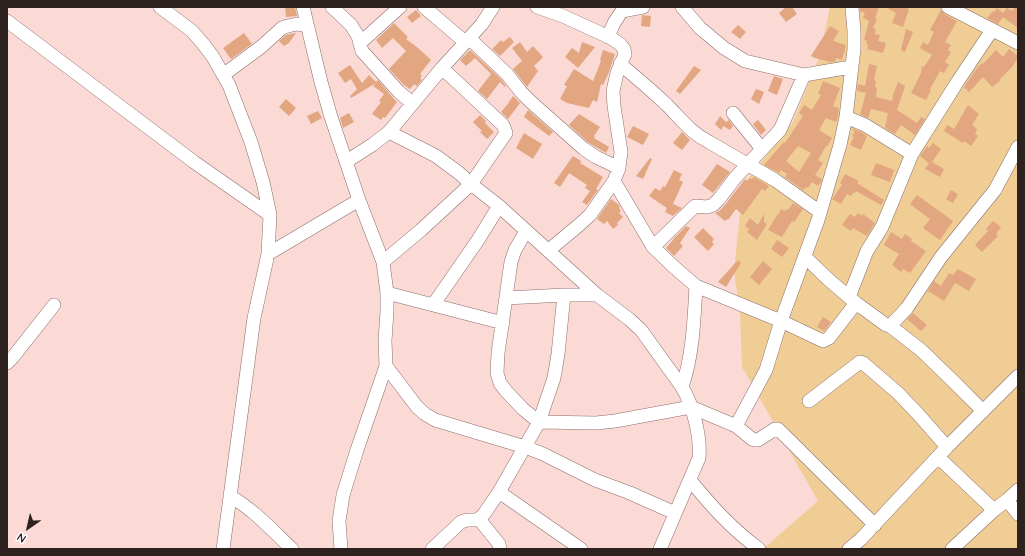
<!DOCTYPE html>
<html>
<head>
<meta charset="utf-8">
<style>
  body { margin:0 }
  #map { position:relative; width:1025px; height:556px; overflow:hidden; background:#fbd9d5; font-family:Quicksand,sans-serif }
  canvas { display:block }
  .frame { position:absolute; inset:0; border:8px solid #2e2221; pointer-events:none }
  .north { position:absolute; left:8px; top:508px; width:40px; height:40px; -webkit-text-stroke:3px #fff; paint-order:stroke; rotate:214deg; font-size:11px; font-weight:700; line-height:16px; text-align:center; color:#2e2221 }
  .north::after { content:''; display:block; margin:auto; width:14px; height:18px; background:#2e2221; clip-path:polygon(50% 0,100% 100%,50% 72%,0 100%) }
</style>
</head>
<body>
<div id="map">
<canvas width="1025" height="556"></canvas>
<div class="frame"></div>
<div class="north">N</div>
</div>
<script>
const c = document.querySelector('canvas').getContext('2d');
c.lineJoin = 'round';
function fillPath(path, color) {
  c.fillStyle = color;
  c.fill(path, 'evenodd');
}
function trace(path, color, width, dash) {
  c.strokeStyle = color;
  c.lineWidth = width;
  c.lineCap = dash ? 'butt' : 'round';
  c.setLineDash(dash || []);
  c.stroke(path);
}
const green = new Path2D(`
  M830,7H1018V549H763L818,501L742,367L740,313L734,271L743,185L793,122L820,55Z`);
const building = new Path2D(`
  M285,7H295L297,16L286,17Z
  M786,7H792L797,14L786,22L779,13Z
  M860,7H879L875,18L877,19L873,28L876,29L875,34L880,35L878,41L886,43L883,53L867,49L868,44H866L867,41L864,40L869,21L863,18L865,13L860,11Z
  M886,7H904L909,9L903,27L892,23L896,13Z
  M1015,7H1018V28L1003,17L998,24L987,18L993,11L994,12L997,8L1003,13L1007,8L1012,11Z
  M416,10L421,16L412,23L407,17Z
  M941,10L944,14L957,21L945,42L951,45L948,50L951,52L945,62L949,65L944,73L940,71L930,89L931,90L926,100L911,93L921,73L922,66L924,67L932,55L920,48L923,42L928,45L934,32L930,30Z
  M642,15L651,16L650,27L641,26Z
  M394,23L408,37L406,39L418,48L431,60L420,74L422,76L420,78L422,80L417,86L414,84L410,89L404,85L389,69L406,51L393,38L382,48L376,40Z
  M738,25L746,32L740,39L731,32Z
  M830,26L839,31L833,41L846,45L842,60L836,58L835,62H830L815,58L811,56Z
  M906,29L913,32L905,52L901,50Z
  M244,33L252,44L231,59L223,48Z
  M296,33L289,43L284,46L279,41L286,35Z
  M510,37L514,42L500,56L492,49L501,40L503,42Z
  M520,42L527,52L533,46L543,57L534,66L538,71L527,87L513,69L522,61L512,48Z
  M582,42L595,47L578,68L565,57L572,48L579,53Z
  M1009,49L1018,56V58L1012,67L1000,79L1001,80L992,87L983,77L969,92L964,87L977,68L982,63L983,64L996,50L1003,57Z
  M470,50L501,79L506,86L505,87L500,82L487,99L478,91L491,74L475,58L466,66L460,60Z
  M603,50L615,54L609,72L603,85L601,84L597,102L593,100L589,108L567,103L560,99L567,86L564,85L574,69L593,81L601,61L600,60Z
  M869,64L877,66L874,80L876,81L875,87L877,88L876,97L892,101L893,95L898,82L905,86L897,110L917,123L921,117L925,119L915,135L901,125L895,134L885,128L888,113L871,109L868,118L860,114L866,93L857,91L858,84L865,86Z
  M350,65L362,83L369,75L376,82L378,80L394,99L397,102L385,118L383,117L381,120L372,114L381,102L379,101L384,94L373,86L376,83L351,98L350,96L357,89L351,79L345,83L338,73Z
  M694,66L701,70L680,94L676,91Z
  M774,76L783,79L777,95L768,91Z
  M823,81L840,88L833,106L839,108L838,116L836,122L826,118L819,130L832,138L827,147L826,146L818,160L823,163L815,175L822,179L821,182L818,186L812,182L808,188L806,187L803,190L785,177L787,174L781,170L779,173L764,165L784,142L785,143L803,116L799,113L804,105L812,110L821,95L818,94ZM798,146L811,153L799,172L786,161Z
  M756,89L764,92L759,104L751,99Z
  M513,96L520,103L508,119L501,112L507,105Z
  M286,99L296,108L289,116L279,107Z
  M968,105L979,114L972,125L977,129L975,134L978,136L971,146L964,141L963,143L944,131L947,125L954,129Z
  M528,110L553,132L549,136L524,117Z
  M318,111L322,118L311,124L307,116Z
  M349,113L354,122L343,128L340,118Z
  M579,114L600,127L594,136L595,137L594,138L609,147L606,153L589,143L569,125Z
  M480,115L486,121L485,123L494,132L487,139L480,132L482,131L473,122Z
  M720,116L726,122L724,124L729,120L733,126L730,130L723,126L721,130L715,124Z
  M758,120L766,130L761,135L753,124Z
  M633,126L649,134L643,145L627,137Z
  M853,129L861,132L867,136L861,150L850,145L854,137L852,136L855,131L852,130Z
  M682,132L690,140L682,150L673,143Z
  M524,133L542,144L533,159L516,148Z
  M933,143L941,149L932,162L944,169L940,177L925,169L929,163L920,156L927,146L929,148Z
  M573,156L581,161L580,163L603,177L596,189L598,190L587,205L582,202L590,191L585,188L587,185L569,173L560,187L554,183Z
  M650,158L652,159L643,179L636,176Z
  M876,163L894,170L890,182L871,175Z
  M717,164L730,172L713,193L702,185Z
  M674,170L682,174L679,180L683,182L673,204L682,208L673,216L665,212L667,208L649,196L655,188L660,191L663,186L665,187Z
  M845,174L859,181L857,183L884,200L881,205L856,191L855,193L854,192L851,196L847,194L841,204L832,199L842,185L840,183Z
  M754,177L769,186L765,191L762,189L743,215L736,209L728,220L727,219L725,221L715,213L719,211L725,205L745,179L747,181L750,178L752,179Z
  M951,190L958,194L953,203L946,199Z
  M917,195L953,221L940,240L923,228L930,219L910,204Z
  M611,199L619,205L620,207L619,208L621,211L619,213L623,217L617,223L618,225L613,229L607,221L604,224L597,219Z
  M793,203L803,209L794,222L792,221L782,237L768,230L777,215H778L781,209L785,211L786,209L788,210Z
  M858,213L862,216L863,214L875,223L867,236L853,228L851,231L842,225L850,214L855,217Z
  M764,214V222L767,224L757,240L747,232L749,229L745,226L750,218L758,225Z
  M993,221L1001,227L996,234L998,236L982,252L975,245L988,231L986,229Z
  M686,226L690,228L680,243L683,246L674,256L666,248L673,240V239Z
  M703,228L714,239L712,242L714,244L708,251L694,237Z
  M891,232L902,239L905,234L912,239L911,241L926,251L910,273L903,269L901,272L892,265L899,254L884,245Z
  M777,240L789,248L782,257L771,249Z
  M738,260L741,263L726,287L718,282Z
  M763,261L772,269L759,285L750,277Z
  M958,269L976,279L969,291L955,283L944,301L928,291L934,281L941,286L949,273L953,275Z
  M913,313L927,325L921,331L907,319Z
  M823,317L831,322L824,331L817,327Z`);
const minor = new Path2D(`
  M160,7L192,31L204,45L213,57L229,85L251,142L263,182L270,215
  M303,7L321,82L331,117L359,200L383,262L387,293V311L385,341L386,366L357,450L343,495L339,521L341,549
  M332,7L351,25L358,36L362,51L399,92L412,103
  M424,7L465,42
  M537,7L563,16L611,38L620,44L624,49L625,54L617,73L613,91L614,106L621,152L619,168L614,181L590,215L579,225L549,250
  M682,7L700,28L724,48L745,61L804,75L851,67
  M948,7L1018,43
  M7,21L194,162L270,215L268,254L254,318L223,549
  M608,37L614,23L622,11L643,7
  M469,38L507,74L521,92L531,102L584,149L596,157L619,168
  M360,43L400,7
  M620,64C637,78 652,91 667,105C681,119 691,133 709,142L775,180L820,212
  M223,75L261,47L282,28L288,26L297,24L307,26
  M733,113L762,149
  M846,117L865,125L912,154
  M389,132L436,156L459,173L471,184L499,206L597,295L629,319L641,330L682,387C693,405 701,437 699,458L660,549
  M347,161L372,145L389,132L442,68L482,24L493,7
  M614,181L653,247L695,206L707,207L713,205L719,199L735,178L780,130L804,75
  M526,231L515,250L511,262L498,353L497,373L500,383L506,391L523,409L539,422L596,423L615,421L691,407L736,426L752,439L755,440H758L775,429H778L875,525
  M653,247L674,267L696,286C694,320 693,355 682,387
  M268,254L359,200
  M805,257L829,280L856,303L886,325L890,326L921,350L955,383L978,406L982,412
  M383,262L421,230L471,184L506,133L503,125L442,68
  M696,286L781,321L823,341L829,338L856,303
  M387,293L503,323
  M849,297L867,251L882,227L912,154L958,81L992,30
  M506,298L564,295H597
  M433,305L478,240L499,206
  M890,326L907,308L941,257L995,190L1018,147
  M7,363L13,357L54,305
  M386,366L417,407L425,414L435,420L525,447L543,454L595,480L630,493L675,513
  M809,401L860,362L863,363L898,393L918,414L947,447
  M736,426L766,370L781,321L818,220L840,145L846,117L854,49V31L852,7
  M938,457L994,510
  M690,480C712,507 731,528 759,549
  M499,492L581,549
  M230,496C254,510 272,530 292,549
  M1007,500L1018,514
  M479,519L499,544L500,549
  M432,549L461,522L467,520H474L479,519L484,514L499,492L539,422L554,378L558,354L564,295
  M849,549L861,539L947,447L1018,376
  M952,549L994,510L1007,500L1018,490`);
fillPath(green, '#efcd94');
fillPath(building, '#e2a680');
trace(minor, '#8c6e6b', 14);
trace(minor, '#fff', 13);
</script>
</body>
</html>
